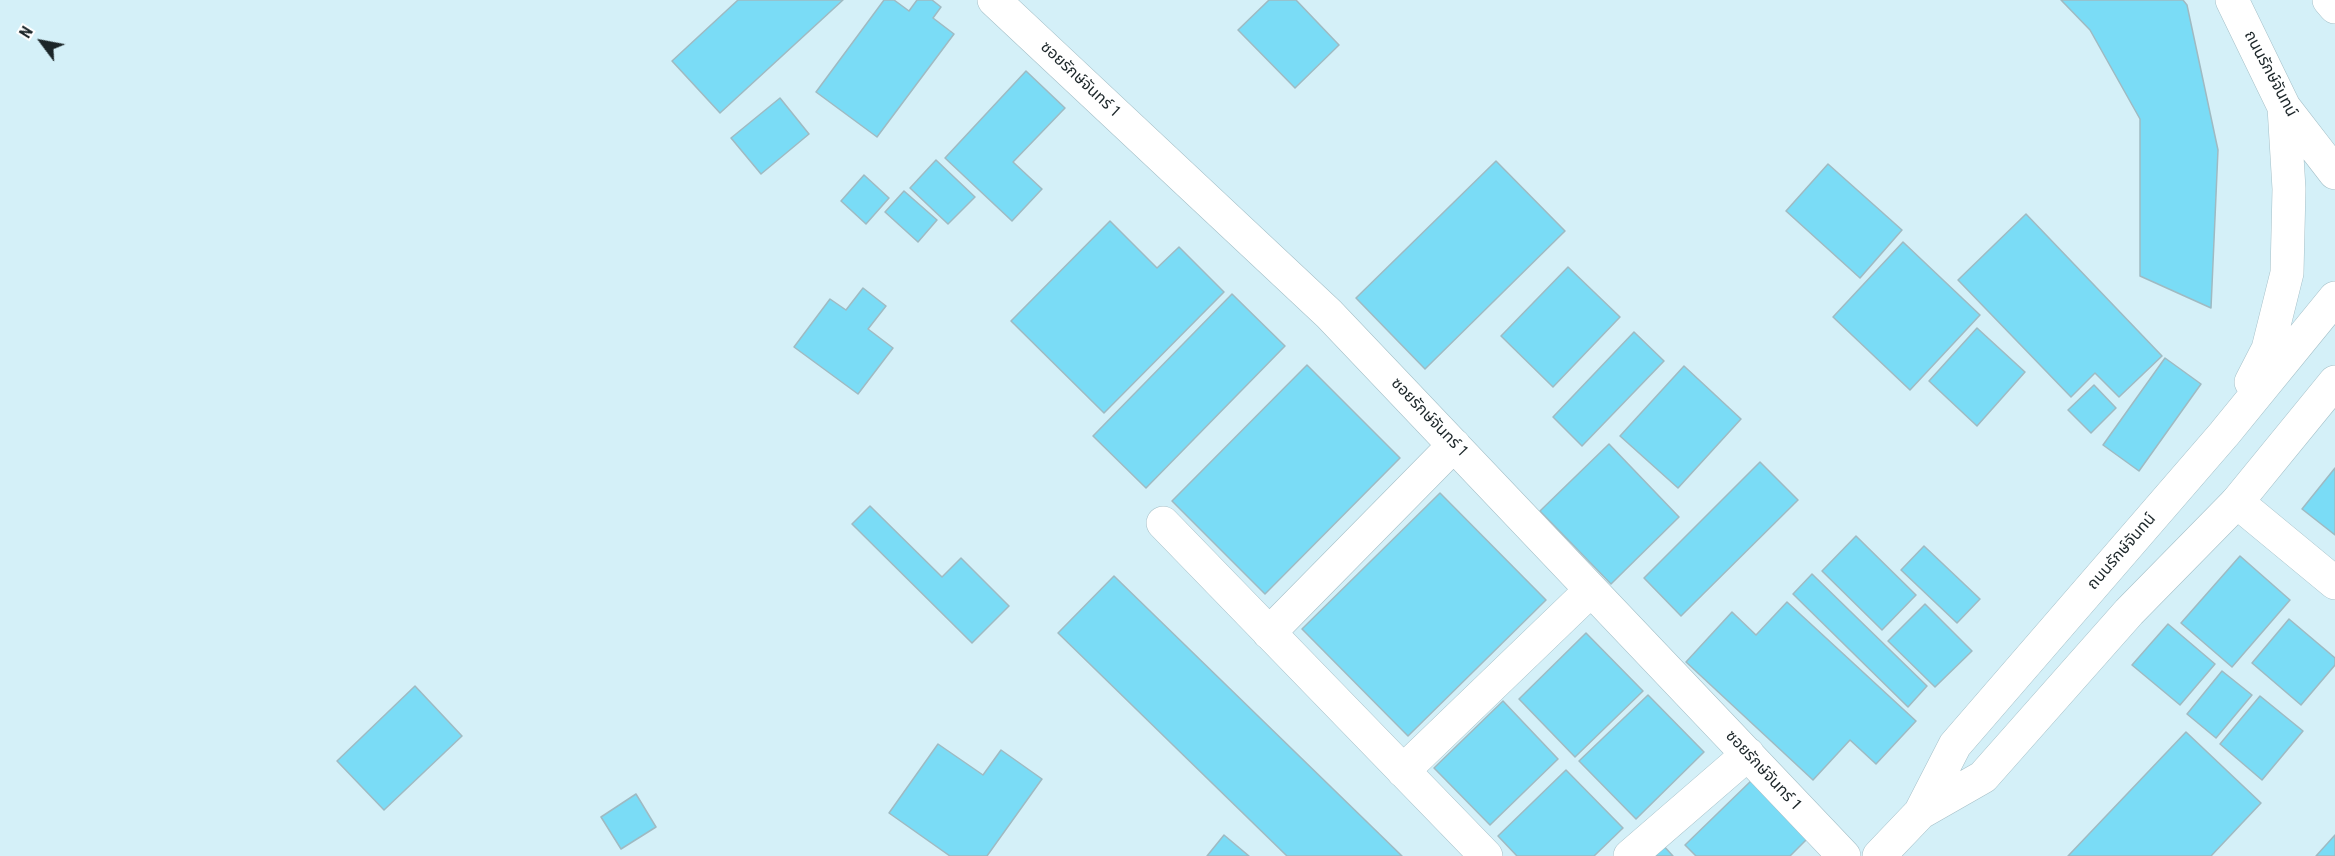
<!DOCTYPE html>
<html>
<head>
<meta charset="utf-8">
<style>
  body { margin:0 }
  #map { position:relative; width:2335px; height:856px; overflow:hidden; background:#d4f0f8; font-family:"Roboto Condensed",sans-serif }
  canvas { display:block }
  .north { position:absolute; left:12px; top:12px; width:60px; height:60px; -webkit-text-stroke:4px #fff; paint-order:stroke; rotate:302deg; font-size:16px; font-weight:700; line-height:24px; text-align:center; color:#1c2629 }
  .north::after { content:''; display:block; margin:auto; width:21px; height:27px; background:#1c2629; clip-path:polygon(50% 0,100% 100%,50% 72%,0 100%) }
</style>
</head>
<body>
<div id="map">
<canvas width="2335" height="856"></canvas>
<div class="north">N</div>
</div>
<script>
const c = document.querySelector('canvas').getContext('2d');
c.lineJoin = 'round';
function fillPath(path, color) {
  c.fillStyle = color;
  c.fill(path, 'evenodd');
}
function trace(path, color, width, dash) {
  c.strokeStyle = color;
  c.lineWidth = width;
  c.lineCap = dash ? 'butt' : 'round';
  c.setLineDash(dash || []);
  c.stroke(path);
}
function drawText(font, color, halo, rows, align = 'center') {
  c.font = font + ' "Roboto Condensed","Noto Sans Thai",sans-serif';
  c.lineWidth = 4.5;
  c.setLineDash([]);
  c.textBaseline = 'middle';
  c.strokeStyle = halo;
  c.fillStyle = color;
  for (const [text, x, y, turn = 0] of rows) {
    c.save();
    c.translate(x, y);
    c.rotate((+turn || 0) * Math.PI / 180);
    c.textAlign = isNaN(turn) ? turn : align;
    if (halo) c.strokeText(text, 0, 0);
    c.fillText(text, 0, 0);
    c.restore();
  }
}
const building = new Path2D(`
  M738,0H843L720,113L672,61Z
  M884,0H894L909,11L917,0H932L941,7L933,18L954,34L877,137L816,92Z
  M1269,0H1296L1339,45L1295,88L1238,30Z
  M2061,0H2183L2187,5L2218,150L2211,308L2140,276V119L2090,30Z
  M1026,71L1065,108L1013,162L1042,189L1012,221L945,158Z
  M780,98L809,134L761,174L731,138Z
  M936,160L975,197L948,224L910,188Z
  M1496,161L1565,231L1425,369L1356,298Z
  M1828,164L1902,230L1860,278L1786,211Z
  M864,175L889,198L866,224L841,201Z
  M904,191L937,220L918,242L885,212Z
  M2026,214L2162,356L2119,397L2095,373L2071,397L1958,280Z
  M1110,221L1157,268L1179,247L1224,292L1104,413L1011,321Z
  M1903,242L1980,315L1910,390L1833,317Z
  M1568,267L1620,317L1553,387L1501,336Z
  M863,288L886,306L868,329L893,348L858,394L794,347L830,299L846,310Z
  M1232,294L1285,346L1146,488L1093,436Z
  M1977,328L2025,372L1977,426L1929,381Z
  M1634,332L1664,361L1582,446L1553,417Z
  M2165,358L2201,384L2139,471L2103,445Z
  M1307,365L1400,458L1265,594L1172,501Z
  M1684,366L1741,419L1678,488L1620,436Z
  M2094,385L2116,408L2091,433L2068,410Z
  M1609,444L1679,517L1611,584L1540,511Z
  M1760,462L1798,500L1681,616L1644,578Z
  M2335,468V535L2302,509Z
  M1440,493L1546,600L1408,736L1302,629Z
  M870,506L942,577L961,558L1009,606L972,643L852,524Z
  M1856,536L1916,595L1882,630L1822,571Z
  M1924,546L1980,599L1957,623L1901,570Z
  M2240,556L2290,600L2232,667L2181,623Z
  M1812,574L1927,686L1908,707L1793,594Z
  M1114,576L1402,856H1287L1058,633Z
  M1787,602L1916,721L1876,764L1850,740L1813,780L1686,662L1732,612L1756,635Z
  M1925,604L1972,651L1935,687L1888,641Z
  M2289,619L2335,658V665L2301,705L2252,663Z
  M2168,624L2215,664L2180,705L2132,665Z
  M1586,633L1643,691L1575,757L1519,699Z
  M2222,671L2252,695L2216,738L2187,714Z
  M415,686L462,736L384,810L337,761Z
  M1648,695L1704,752L1636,819L1579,761Z
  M2260,696L2303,731L2262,780L2220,744Z
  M1503,701L1558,759L1490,825L1434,768Z
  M2186,732L2261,803L2211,856H2068Z
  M938,744L983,775L1001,750L1042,779L987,856H950L889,813Z
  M1566,770L1623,828L1594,856H1517L1498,836Z
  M1753,779L1809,837L1790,856H1696L1685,845Z
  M636,794L656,827L621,849L601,817Z
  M1224,835L1249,856H1207Z
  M2335,835V856H2316Z
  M1661,843L1673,856H1648Z`);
const minor = new Path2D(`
  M994,0L1329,314L1844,856
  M2237,502L2335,583
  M1163,523L1486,856
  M1269,633L1454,445
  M1403,771L1591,590
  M1630,856L1748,754`);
const secondary = new Path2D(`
  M2232,0L2284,107L2335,173
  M2329,0L2335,7
  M2251,382L2268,349L2287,273L2289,189L2284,107
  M1920,813L1983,777L2129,612L2237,502L2335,382
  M1879,856L1920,813L1955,745L2224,434L2335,298`);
const streetNames = [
  ["ถนนรักษ์จันทน์",2270,74,62],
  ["ซอยรักษ์จันทร์ 1",1080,80,43],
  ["ซอยรักษ์จันทร์ 1",1429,418,46],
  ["ถนนรักษ์จันทน์",2122,552,-49],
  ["ซอยรักษ์จันทร์ 1",1763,771,47]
];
fillPath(building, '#7adcf6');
trace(building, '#9fbac2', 1.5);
trace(minor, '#a4bfc7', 34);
trace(secondary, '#a4bfc7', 34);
trace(minor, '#fff', 33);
trace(secondary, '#fff', 33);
drawText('16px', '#1c2629', '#fff', streetNames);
</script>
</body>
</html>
